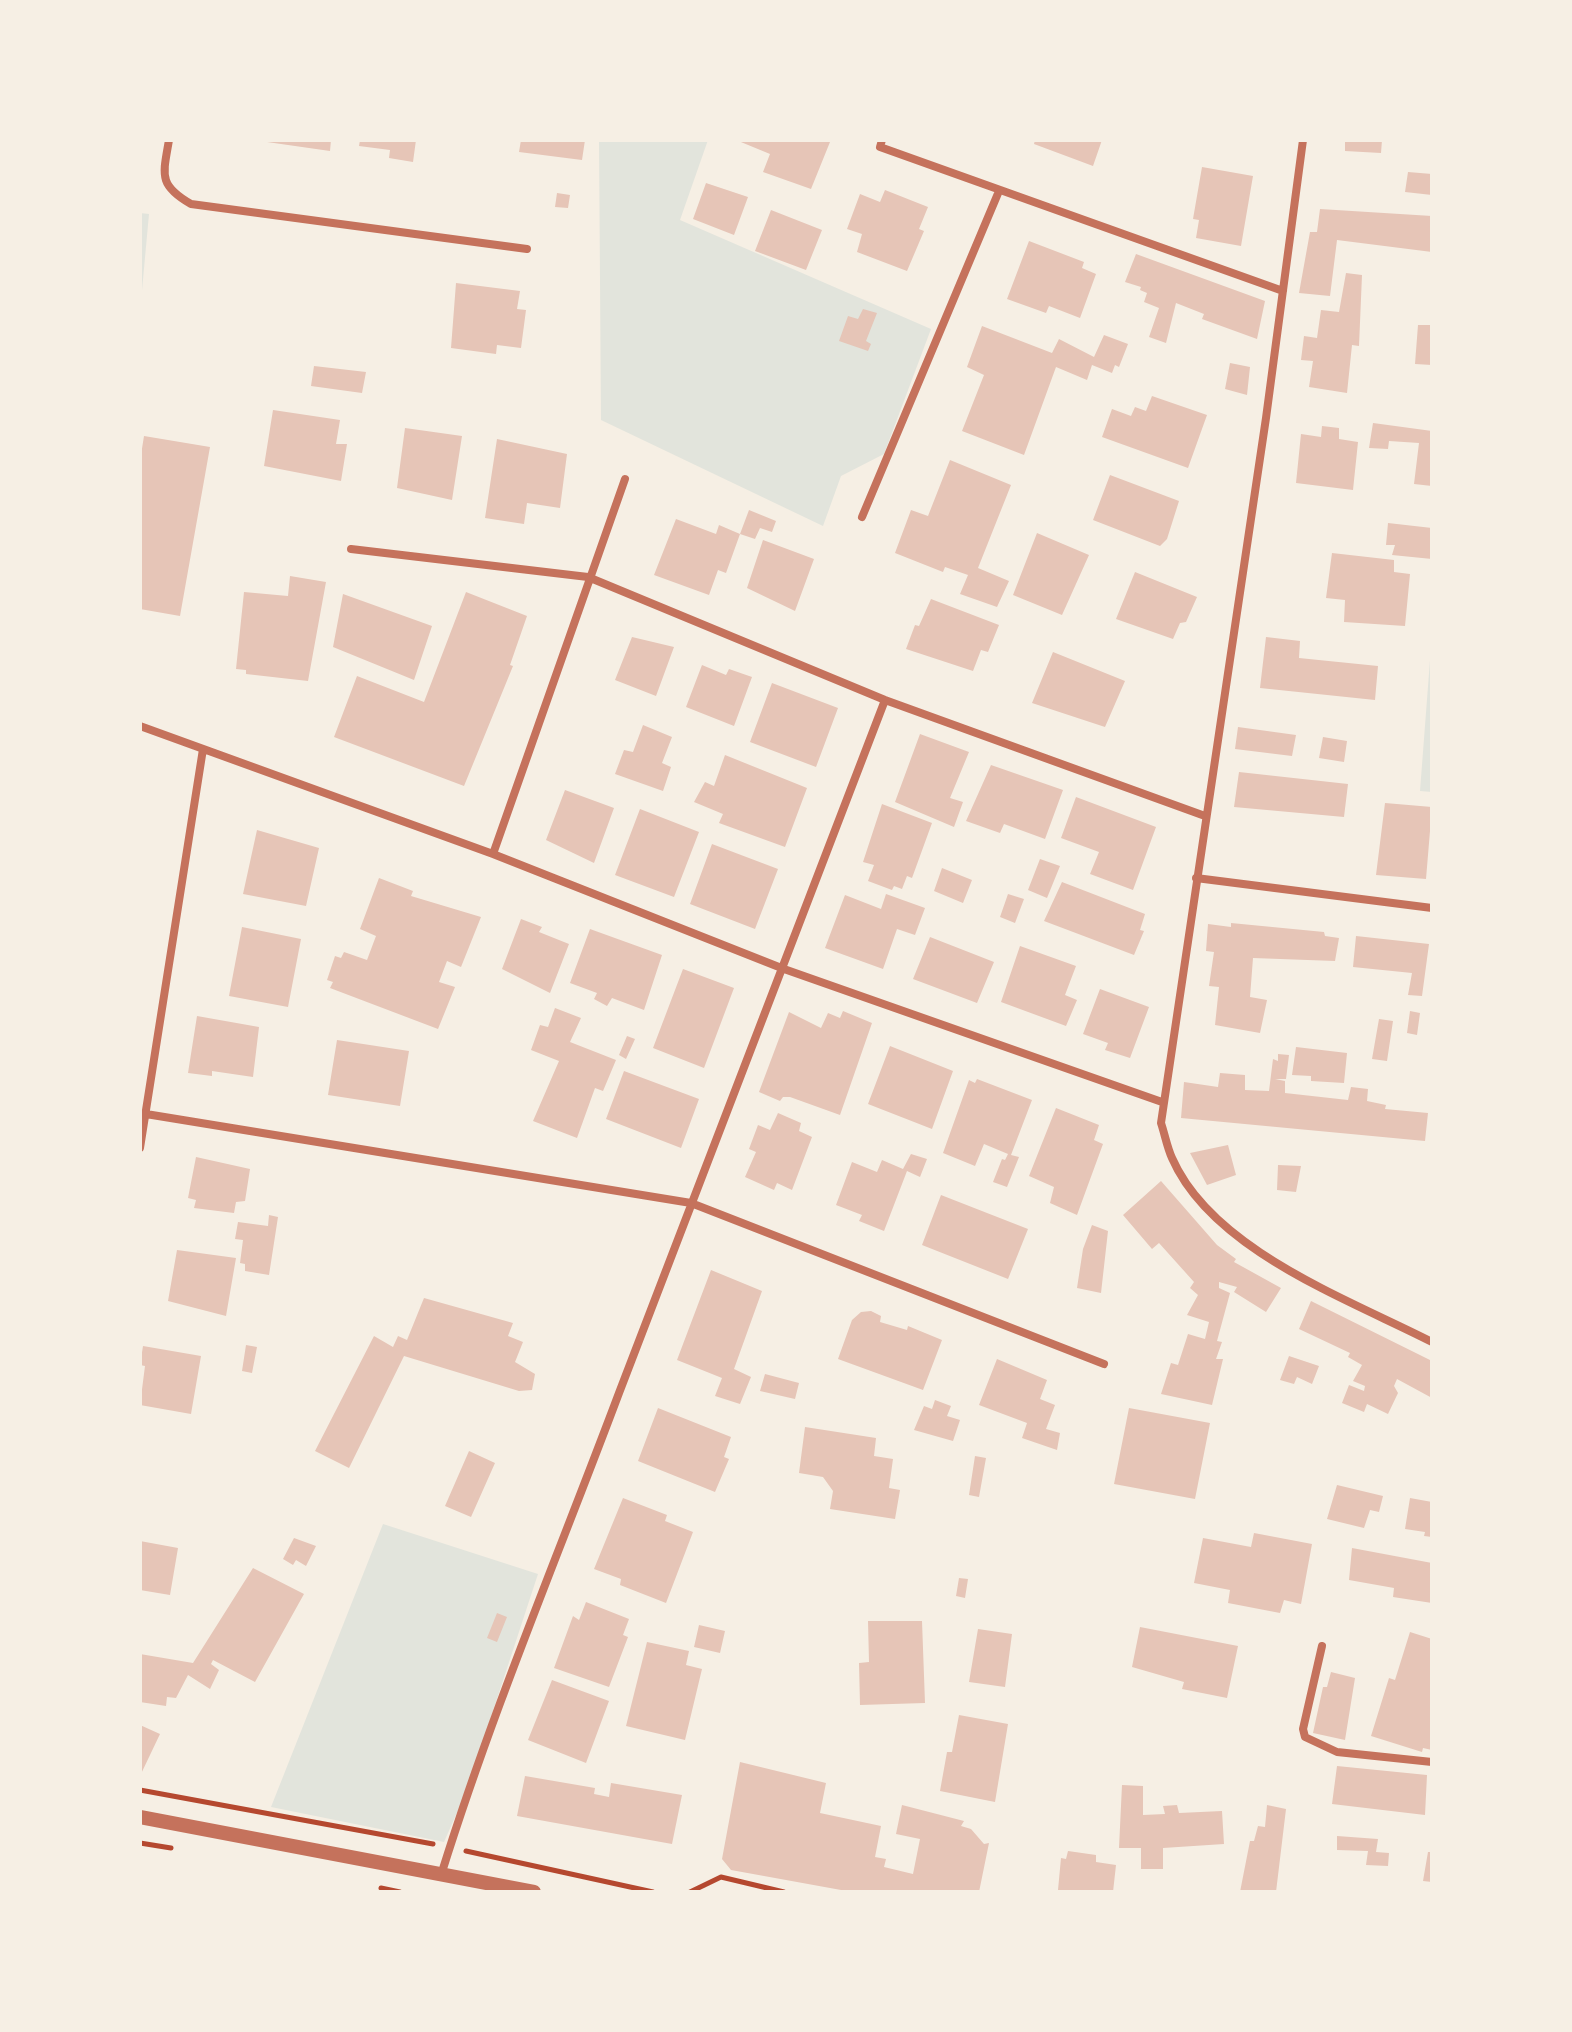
<!DOCTYPE html>
<html>
<head>
<meta charset="utf-8">
<style>
  body { margin:0 }
  #map { position:relative; width:1572px; height:2032px; overflow:hidden; background:#f6efe4; font-family:Karla,sans-serif }
  canvas { display:block }
  .frame { position:absolute; inset:0; border:142px solid #f6efe4; pointer-events:none }
</style>
</head>
<body>
<div id="map">
<canvas width="1572" height="2032"></canvas>
<div class="frame"></div>
</div>
<script>
const c = document.querySelector('canvas').getContext('2d');
c.lineJoin = 'round';
function fillPath(path, color) {
  c.fillStyle = color;
  c.fill(path, 'evenodd');
}
function trace(path, color, width, dash) {
  c.strokeStyle = color;
  c.lineWidth = width;
  c.lineCap = dash ? 'butt' : 'round';
  c.setLineDash(dash || []);
  c.stroke(path);
}
const green = new Path2D(`
  M599,140H708L680,220L931,329L884,454L841,476L823,526L601,420Z
  M140,213L149,214L140,312Z
  M1432,634V792L1420,791Z
  M383,1524L538,1574L467,1790L444,1842L271,1807Z`);
const building = new Path2D(`
  M253,140H331L330,151Z
  M360,140H416L413,162L389,158L390,150L359,146Z
  M521,140H585L582,160L519,152Z
  M736,140H824L830,142L811,189L763,172L770,154Z
  M1035,140H1102L1093,166L1034,144Z
  M1345,140H1382L1381,153L1345,151Z
  M1202,167L1253,176L1241,246L1196,238L1199,220L1193,219Z
  M1408,172L1432,174V195L1405,192Z
  M706,183L748,197L734,235L693,219Z
  M885,190L928,207L919,229L924,231L907,271L857,252L862,234L847,229L860,194L880,202Z
  M557,193L570,195L568,208L555,207Z
  M1320,209L1432,216V252L1337,240L1330,296L1299,293L1310,232H1317Z
  M771,210L822,230L806,270L755,251Z
  M1029,241L1084,262L1082,268L1096,274L1080,318L1049,306L1046,313L1007,299Z
  M1136,254L1265,301L1257,339L1202,319L1204,314L1176,303L1166,343L1149,337L1159,308L1144,302L1147,293L1140,290L1141,287L1125,282Z
  M1346,273L1362,275L1359,346L1352,345L1347,393L1309,387L1313,361L1301,360L1304,336L1317,338L1321,310L1339,312Z
  M456,283L520,291L517,309L526,310L521,348L497,345L496,354L451,348Z
  M863,309L877,313L866,341L871,344L868,351L839,341L848,316L858,319Z
  M1418,325H1432V365L1415,364Z
  M982,326L1052,353L1059,339L1094,357L1104,335L1128,344L1119,367L1115,365L1112,373L1092,365L1087,380L1056,367L1024,455L962,431L984,375L967,367Z
  M1230,363L1250,367L1247,395L1225,389Z
  M314,366L366,372L362,393L311,386Z
  M1152,396L1207,415L1188,468L1102,437L1112,409L1131,416L1135,407L1146,411Z
  M273,410L340,420L336,444H347L341,481L264,466Z
  M1373,423L1432,431V486L1414,484L1419,443L1389,441L1388,449L1369,448Z
  M1322,426L1339,428V439L1358,442L1353,490L1296,483L1301,434L1321,437Z
  M405,428L462,436L452,500L397,488Z
  M144,436L210,447L180,616L140,609V461Z
  M497,439L567,454L560,508L527,503L524,524L485,518Z
  M950,460L1011,485L978,568L1009,581L997,607L960,594L968,575L945,567L943,572L895,553L911,510L928,516Z
  M1110,475L1179,501L1167,539L1160,546L1093,520Z
  M749,510L776,521L772,532L760,528L755,539L740,534Z
  M676,519L716,534L719,525L740,534L726,573L718,570L709,595L654,575Z
  M1388,523L1432,528V559L1392,555L1395,545H1386Z
  M1037,533L1089,555L1062,615L1013,595Z
  M763,540L814,559L795,611L747,588Z
  M1332,553L1394,560V572L1410,574L1405,626L1344,622L1345,600L1326,598Z
  M1135,572L1197,597L1186,622L1180,623L1173,639L1116,619Z
  M290,576L326,582L308,681L246,674V670L236,669L244,592L288,596Z
  M466,592L527,616L510,665L513,666L464,786L334,737L357,676L424,702Z
  M343,594L432,626L414,680L333,647Z
  M931,599L999,625L988,652L981,650L973,671L906,649L915,625L919,626Z
  M632,637L674,647L656,696L615,680Z
  M1266,637L1300,641L1299,658L1378,666L1375,700L1260,688Z
  M1053,652L1125,681L1105,727L1032,703Z
  M702,665L726,675L729,669L752,677L734,726L686,707Z
  M772,683L838,708L816,767L750,742Z
  M643,725L672,737L662,763L671,767L663,791L615,774L624,750L633,752Z
  M1238,727L1296,735L1292,756L1235,749Z
  M920,734L969,752L950,798L963,802L954,827L895,802Z
  M1323,737L1347,741L1344,762L1319,758Z
  M725,755L807,788L785,847L719,823L723,814L694,802L705,782L714,786Z
  M991,765L1063,790L1045,839L1004,824L1000,833L966,821Z
  M1239,772L1348,784L1344,817L1234,807Z
  M565,790L614,808L594,863L546,840Z
  M1076,797L1156,827L1133,890L1090,874L1099,852L1061,838Z
  M1385,803L1432,807L1426,879L1376,875Z
  M882,804L932,823L912,878L907,876L902,889L894,886L892,890L868,881L874,865L863,862Z
  M640,809L699,832L674,897L615,875Z
  M257,830L319,848L306,906L243,894Z
  M712,844L778,869L755,929L690,904Z
  M1040,859L1060,866L1047,898L1028,890Z
  M942,868L972,880L963,903L934,891Z
  M379,878L413,891L411,896L481,917L461,967L447,961L439,982L455,987L438,1029L330,988L333,982L327,980L335,956L341,958L344,952L367,960L376,936L360,929Z
  M1062,882L1145,914L1140,930L1144,931L1134,955L1044,921Z
  M886,894L925,908L915,935L897,929L883,969L825,948L845,895L881,909Z
  M1008,894L1024,899L1015,923L1000,917Z
  M521,919L542,927L539,932L569,944L550,993L502,969Z
  M1231,923L1324,932L1325,936L1339,938L1335,961L1253,958L1250,997L1267,1000L1260,1033L1215,1025L1219,987L1209,986L1214,952L1206,951L1208,924L1231,927Z
  M242,927L301,939L288,1007L229,996Z
  M590,929L662,955L644,1010L612,998L607,1006L594,999L597,993L570,983Z
  M1356,936L1429,944L1422,996L1408,995L1412,973L1353,967Z
  M930,937L994,962L977,1003L913,979Z
  M1020,946L1076,966L1065,995L1077,1000L1066,1026L1001,1002Z
  M683,969L734,988L704,1068L653,1048Z
  M1100,989L1149,1007L1130,1058L1105,1050L1108,1043L1083,1034Z
  M555,1008L581,1018L570,1042L616,1060L603,1091L595,1088L577,1138L533,1121L559,1061L531,1050L540,1025L548,1027Z
  M843,1011L872,1023L840,1115L790,1097H783L780,1101L759,1092L789,1012L821,1028L828,1013L840,1018Z
  M1410,1011L1420,1013L1417,1035L1407,1033Z
  M197,1016L259,1027L253,1077L212,1071V1076L188,1073Z
  M1379,1019L1393,1021L1387,1061L1372,1059Z
  M627,1036L635,1039L626,1059L619,1055Z
  M337,1040L409,1051L400,1106L328,1095Z
  M890,1046L953,1071L932,1129L868,1104Z
  M1296,1047L1347,1053L1344,1083L1311,1081V1076L1292,1075Z
  M1278,1054L1289,1055L1286,1079H1275L1285,1081V1093L1348,1100L1351,1087L1368,1089L1367,1101L1386,1105L1385,1109L1428,1113L1425,1141L1181,1118L1184,1082L1218,1087L1220,1073L1245,1075V1090L1269,1091L1273,1059L1278,1061Z
  M624,1071L699,1099L681,1148L606,1119Z
  M977,1079L1032,1100L1011,1155L1019,1157L1007,1187L993,1182L1002,1159L1005,1160L1008,1154L984,1144L975,1166L943,1153L969,1080L975,1083Z
  M1056,1108L1099,1125L1094,1140L1103,1144L1077,1215L1050,1203L1054,1187L1029,1176Z
  M778,1113L801,1123L799,1131L812,1137L792,1190L777,1183L774,1190L745,1177L756,1152L749,1149L758,1125L770,1130Z
  M1228,1145L1236,1175L1207,1185L1190,1153Z
  M911,1154L927,1159L920,1177L907,1171L884,1231L859,1221L862,1215L836,1205L852,1162L877,1172L882,1160L903,1169Z
  M196,1157L250,1169L245,1201L236,1202L234,1213L194,1208L196,1200L188,1198Z
  M1278,1165L1301,1166L1296,1192L1277,1190Z
  M1161,1181L1217,1245L1236,1259L1234,1262L1281,1288L1266,1312L1234,1292L1237,1287L1219,1282V1288L1230,1293L1217,1341L1222,1342L1216,1359H1223L1212,1405L1161,1394L1171,1363L1178,1365L1188,1334L1205,1339L1209,1322L1187,1315L1198,1295L1190,1288L1194,1282L1159,1243L1152,1249L1123,1215Z
  M941,1195L1028,1229L1008,1279L922,1245Z
  M269,1215L278,1217L269,1275L245,1271V1264L240,1263L243,1240L235,1239L238,1222L268,1226Z
  M1092,1225L1108,1231L1101,1293L1077,1288L1083,1249Z
  M177,1250L236,1258L226,1316L168,1301Z
  M711,1270L762,1291L734,1369L751,1377L740,1404L715,1396L722,1378L677,1360Z
  M424,1298L513,1323L508,1336L523,1342L515,1362L535,1374L532,1390L519,1391L404,1356L349,1468L315,1451L374,1336L393,1347L398,1336L407,1340Z
  M1311,1301L1432,1361V1398L1397,1379L1394,1386L1398,1393L1388,1414L1367,1404L1364,1412L1342,1403L1349,1385L1364,1391L1365,1386L1353,1381L1362,1365L1348,1357L1350,1353L1299,1329Z
  M871,1311L881,1316L880,1322L907,1330L908,1326L942,1340L923,1390L838,1359L852,1320L861,1312Z
  M246,1345L257,1347L252,1373L242,1371Z
  M143,1346L201,1356L191,1414L140,1405L145,1366L140,1365Z
  M1289,1356L1319,1366L1312,1384L1297,1377L1294,1384L1280,1380Z
  M997,1359L1047,1380L1040,1399L1055,1405L1046,1429L1060,1433L1057,1450L1022,1438L1027,1423L979,1405Z
  M765,1374L799,1383L795,1399L760,1391Z
  M935,1400L951,1406L947,1416L960,1420L953,1441L914,1430L924,1406L932,1409Z
  M658,1408L731,1437L724,1457L729,1459L715,1492L638,1461Z
  M1129,1408L1210,1423L1195,1499L1114,1484Z
  M805,1427L876,1438L874,1456L893,1459L889,1488L900,1490L895,1519L830,1509L833,1491L823,1477L799,1473Z
  M469,1451L495,1463L471,1517L445,1506Z
  M975,1456L986,1458L979,1497L969,1495Z
  M1337,1485L1383,1496L1379,1512L1370,1510L1364,1528L1327,1519Z
  M623,1498L667,1515L665,1521L693,1532L666,1603L620,1585L621,1579L594,1569Z
  M1410,1498L1432,1502V1537L1424,1536L1425,1532L1405,1529Z
  M1254,1533L1312,1544L1301,1604L1284,1600L1280,1613L1228,1603L1230,1590L1194,1583L1203,1538L1251,1547Z
  M294,1538L316,1546L306,1566L296,1560L293,1565L283,1559Z
  M140,1541L178,1548L170,1595L140,1590Z
  M1352,1548L1432,1563V1603L1393,1597L1394,1588L1349,1580Z
  M253,1568L304,1594L255,1682L213,1660L211,1664L219,1670L210,1689L188,1675L176,1698L167,1697L166,1706L140,1702V1654L193,1663Z
  M959,1578L968,1579L965,1598L956,1596Z
  M586,1602L629,1619L623,1635L628,1637L609,1687L554,1668L573,1616L579,1620Z
  M497,1613L507,1617L497,1642L487,1638Z
  M868,1621H922L925,1703L860,1705L859,1663L869,1662Z
  M699,1625L725,1631L720,1653L694,1647Z
  M1140,1627L1238,1646L1227,1698L1182,1689L1184,1682L1132,1667Z
  M978,1629L1012,1634L1005,1687L969,1682Z
  M1410,1632L1432,1639V1750L1423,1748L1422,1752L1371,1736L1389,1678L1395,1680Z
  M647,1642L689,1651L686,1665L702,1669L685,1740L626,1726Z
  M1331,1672L1355,1678L1345,1740L1313,1733L1323,1687H1327Z
  M552,1680L609,1701L586,1763L528,1740Z
  M959,1715L1008,1724L995,1802L940,1791L947,1752H952Z
  M140,1725L160,1734L140,1776Z
  M740,1762L826,1783L820,1813L881,1826L875,1857L886,1859L884,1867L913,1874L920,1839L896,1834L902,1805L964,1821L961,1826L971,1829L984,1844L989,1843L979,1892H852L731,1870L722,1859Z
  M1337,1766L1427,1775L1425,1815L1332,1804Z
  M525,1776L595,1788L594,1794L609,1797L611,1783L682,1795L672,1844L517,1816Z
  M1122,1785L1143,1786V1815L1165,1814L1163,1806L1177,1805L1179,1813L1222,1811L1224,1844L1163,1848V1869H1141V1848H1119Z
  M1267,1805L1286,1809L1276,1892H1240L1250,1841H1254L1258,1826L1265,1827Z
  M1337,1836L1378,1839L1376,1852L1389,1853L1388,1866L1366,1865L1368,1851L1337,1850Z
  M1068,1851L1096,1855V1862L1116,1865L1113,1892L1058,1890L1061,1858L1066,1859Z
  M1428,1852H1432V1882L1423,1881Z`);
const path = new Path2D(`
  M140,1790L433,1844
  M140,1843L171,1848
  M466,1851L653,1892
  M381,1888L400,1892
  M690,1892L721,1877L784,1892`);
const minor = new Path2D(`
  M169,140C163,175 158,185 191,204L527,249
  M882,140L880,147L1283,291
  M1303,140L1266,418L1161,1123C1165,1135 1167,1147 1172,1158C1212,1250 1348,1299 1432,1342
  M862,517L999,191
  M351,549L588,577L885,700L1205,816
  M140,726L493,854L784,969L1162,1102
  M493,854L625,479
  M1196,878L1432,908
  M146,1114L691,1203L1104,1364
  M140,1148L203,749
  M1322,1646L1303,1729L1305,1737L1337,1752L1432,1762
  M442,1872C493,1709 559,1553 619,1393C706,1162 798,932 885,700`);
const tertiary = new Path2D(`
  M140,1817L534,1892`);
fillPath(green, '#e2e4dc');
fillPath(building, '#e6c5b7');
trace(path, '#b5482f', 5);
trace(minor, '#c5725c', 8);
trace(tertiary, '#c5725c', 14);
</script>
</body>
</html>
